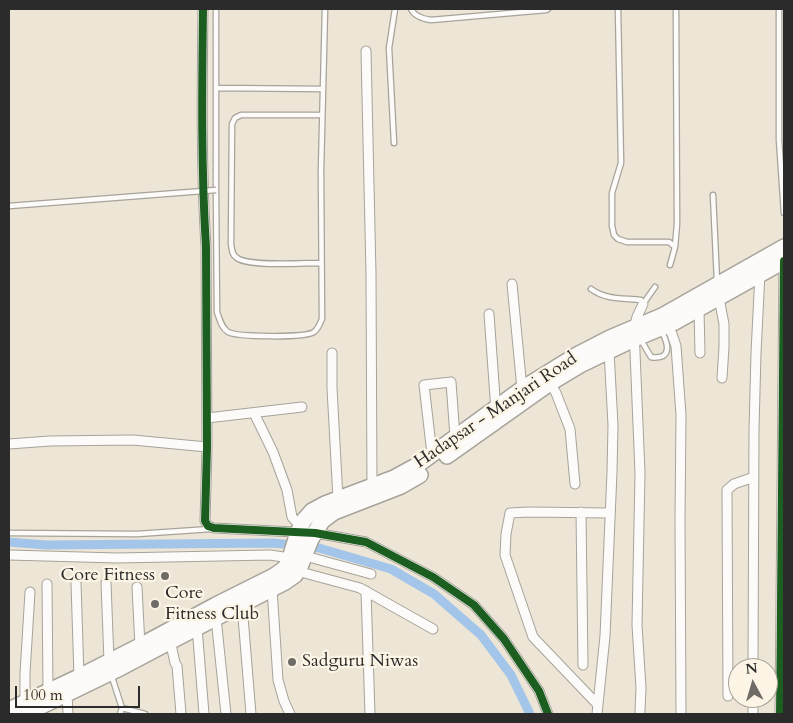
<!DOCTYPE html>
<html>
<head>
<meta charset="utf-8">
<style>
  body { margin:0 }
  #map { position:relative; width:793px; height:723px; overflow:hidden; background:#ede6d7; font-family:Cardo,serif }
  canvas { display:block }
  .frame { position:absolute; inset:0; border:10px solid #2b2b2b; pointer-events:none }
  .north { position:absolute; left:728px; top:658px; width:50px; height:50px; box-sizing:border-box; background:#fcf5e5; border:1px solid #a8a49b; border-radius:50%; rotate:354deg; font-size:14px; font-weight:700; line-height:20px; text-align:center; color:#2b2b2b }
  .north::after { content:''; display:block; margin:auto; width:18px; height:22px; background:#6f6c67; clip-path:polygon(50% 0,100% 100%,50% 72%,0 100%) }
  .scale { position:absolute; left:15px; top:686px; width:125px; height:22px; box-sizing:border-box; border:2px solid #2b2b2b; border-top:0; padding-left:6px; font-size:15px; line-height:18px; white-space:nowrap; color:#2b2b2b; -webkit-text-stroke:4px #fcf5e5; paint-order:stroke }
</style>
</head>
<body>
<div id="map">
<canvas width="793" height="723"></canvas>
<div class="frame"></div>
<div class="north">N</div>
<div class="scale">100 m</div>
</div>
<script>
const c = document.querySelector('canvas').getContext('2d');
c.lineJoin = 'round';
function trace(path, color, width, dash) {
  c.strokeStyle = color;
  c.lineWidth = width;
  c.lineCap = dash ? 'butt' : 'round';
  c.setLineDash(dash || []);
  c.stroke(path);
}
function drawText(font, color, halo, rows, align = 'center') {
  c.font = font + ' Cardo,serif';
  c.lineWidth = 4.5;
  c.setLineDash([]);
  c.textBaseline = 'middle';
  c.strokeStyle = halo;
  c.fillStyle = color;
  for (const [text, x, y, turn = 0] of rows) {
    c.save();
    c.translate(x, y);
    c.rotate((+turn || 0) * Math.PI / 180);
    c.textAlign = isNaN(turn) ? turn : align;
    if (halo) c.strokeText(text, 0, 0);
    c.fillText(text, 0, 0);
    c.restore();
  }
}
const canal = new Path2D(`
  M9,542L46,545L274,543L319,548L391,569L434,594L481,635L511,675L530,714`);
const lane = new Path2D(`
  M216,9V190L217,312C220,320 221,327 228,332C237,337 305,338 314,332C318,329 320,324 322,319L321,170L325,9
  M411,9C415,17 423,19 431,20L546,10L548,9
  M618,9L621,163L612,193V226L614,235L618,239L627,242H669L675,247
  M779,9V140L784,213
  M216,88L323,89
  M394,143L389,48L395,9
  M713,195L717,281
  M321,263C304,263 250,267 237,258C232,255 232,250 231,244L232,124L235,118L241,115H322
  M670,265L675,247L677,224L676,9
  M591,289C606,300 623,298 641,300L643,304L655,287
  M641,340L651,357C655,358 658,358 663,356C672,350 664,337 661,329
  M9,533L137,534L211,529
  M111,674L122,708L120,714
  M122,708L145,714`);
const street = new Path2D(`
  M203,9C202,88 201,168 206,247L207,447L205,521L208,526L214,528L315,533L366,542L433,577L474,605L504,639L539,691L548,714
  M366,51L371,274L372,489
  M512,284L522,389L523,393
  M719,298L724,324V347L722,378
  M699,309L700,353
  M489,314L496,411
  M665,322L672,334L676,346L681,415L680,520L681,714
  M332,353V388L338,499
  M550,383L556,393L570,429L575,484
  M254,413L273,452L287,490L292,517L301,527
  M207,418L302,407
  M9,444L50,441L133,440L207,447
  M432,454L424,385L451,382L455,437
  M581,512L583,665
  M9,555L117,558L270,555L290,558
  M305,556L371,574
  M297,571L360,588L433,629
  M76,583L79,677
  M106,583L109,661L111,665
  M47,584L48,691
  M137,587L140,646
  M272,589L278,680L284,701L290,714
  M366,591L370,714
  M242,605L251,714
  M216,618L226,714
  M197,627L204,714
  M168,639L172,649L175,663L177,666L181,714
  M753,668L754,429L756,353L760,273
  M67,694L68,714
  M728,696L727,490L734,484L754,477
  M753,698V714
  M25,701V673L30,592
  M598,705L533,637L505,555L506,534L510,513L529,512L610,513
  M640,711L641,688L637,625L640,473L634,328L637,317L643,304
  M597,714L605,636L612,472L613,425L609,351
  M780,714L784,261`);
const primary = new Path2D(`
  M447,456L550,383L580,365L634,339L675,322L784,261
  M9,710L79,677L140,646L216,605L274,576L284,569L289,562L298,532L304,520L312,511L325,504L394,478L416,466L522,389L577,355L610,338L662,316L784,247
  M25,714L116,670L169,642L285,582L295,575L300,567L311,539L322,521L334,512L401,486L420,475`);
const laneBridge = new Path2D(`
  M9,206L216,190`);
const cycleway = new Path2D(`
  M203,9C202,88 201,168 206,247L207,447L205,521L208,526L214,528L315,533L366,542L433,577L474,605L504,639L539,691L548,714
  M780,714L784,261`);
const markers = [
  [165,576,5,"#6f6c67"],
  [155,604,5,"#6f6c67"],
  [292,662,5,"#6f6c67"]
];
const streetNames = [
  ["Hadapsar - Manjari Road",496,411,-34]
];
const poiNames = [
  ["Core Fitness",155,576,"right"],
  ["Core",165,594],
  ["Fitness Club",165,615],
  ["Sadguru Niwas",302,662]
];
trace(canal, '#a3c5e9', 9);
trace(lane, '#a7a39a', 7);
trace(street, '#a7a39a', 11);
trace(primary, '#a7a39a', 18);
trace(lane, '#fcfbf9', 4.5);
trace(street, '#fcfbf9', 9);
trace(primary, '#fcfbf9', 15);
trace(laneBridge, '#a7a39a', 7, []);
trace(laneBridge, '#fcfbf9', 4.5);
trace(cycleway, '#1b5e20', 8);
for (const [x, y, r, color] of markers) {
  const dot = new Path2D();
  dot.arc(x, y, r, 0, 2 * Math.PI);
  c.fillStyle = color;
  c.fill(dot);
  trace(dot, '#fcf5e5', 2);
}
drawText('18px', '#2b2b2b', '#fcf5e5', streetNames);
drawText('18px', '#2b2b2b', '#fcf5e5', poiNames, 'left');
</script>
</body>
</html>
